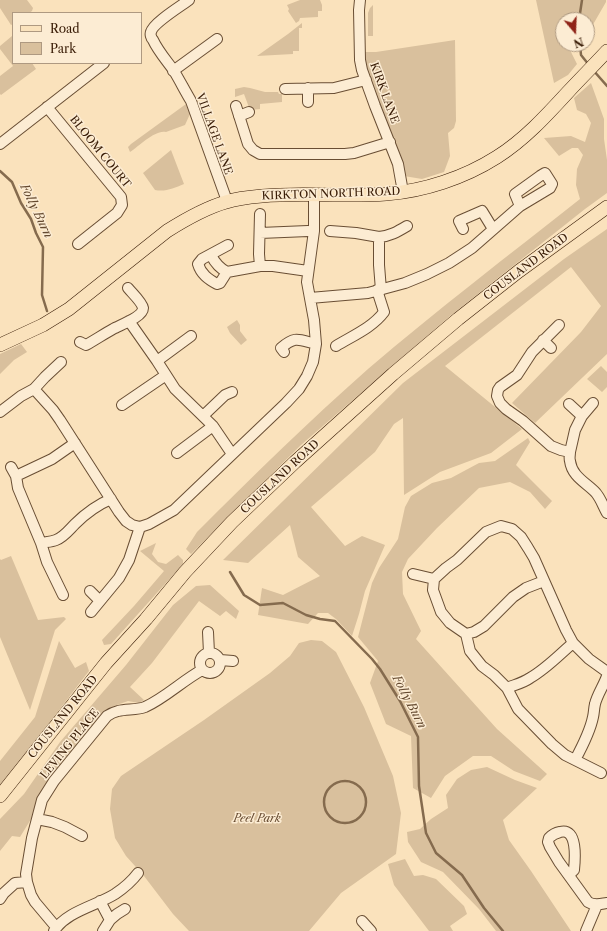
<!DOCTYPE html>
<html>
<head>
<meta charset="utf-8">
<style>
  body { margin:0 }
  #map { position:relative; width:607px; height:931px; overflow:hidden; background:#fae2bc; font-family:"Libre Caslon Text",serif }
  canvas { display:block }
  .legend { position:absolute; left:12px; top:12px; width:130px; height:52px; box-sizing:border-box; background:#fcecd3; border:1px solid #ae9981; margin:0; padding:5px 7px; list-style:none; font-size:12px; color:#391c06 }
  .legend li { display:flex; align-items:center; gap:8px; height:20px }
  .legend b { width:20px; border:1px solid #ae9981 }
  .north { position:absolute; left:555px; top:12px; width:40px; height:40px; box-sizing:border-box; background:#fcecd3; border:1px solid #ae9981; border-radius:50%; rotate:161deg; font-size:11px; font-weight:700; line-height:16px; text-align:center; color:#391c06 }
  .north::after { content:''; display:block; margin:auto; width:14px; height:18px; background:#8f2418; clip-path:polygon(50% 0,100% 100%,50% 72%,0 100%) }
</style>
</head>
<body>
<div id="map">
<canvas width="607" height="931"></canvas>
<ul class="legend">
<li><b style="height:5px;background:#fae2bc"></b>Road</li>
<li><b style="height:11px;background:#d9c09d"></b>Park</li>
</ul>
<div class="north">N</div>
</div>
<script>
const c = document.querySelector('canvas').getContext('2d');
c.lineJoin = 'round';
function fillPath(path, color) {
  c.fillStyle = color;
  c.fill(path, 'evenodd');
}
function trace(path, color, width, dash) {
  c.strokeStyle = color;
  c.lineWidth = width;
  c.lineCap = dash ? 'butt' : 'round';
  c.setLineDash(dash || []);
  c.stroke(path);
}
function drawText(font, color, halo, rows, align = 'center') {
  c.font = font + ' "Libre Caslon Text",serif';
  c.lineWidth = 3;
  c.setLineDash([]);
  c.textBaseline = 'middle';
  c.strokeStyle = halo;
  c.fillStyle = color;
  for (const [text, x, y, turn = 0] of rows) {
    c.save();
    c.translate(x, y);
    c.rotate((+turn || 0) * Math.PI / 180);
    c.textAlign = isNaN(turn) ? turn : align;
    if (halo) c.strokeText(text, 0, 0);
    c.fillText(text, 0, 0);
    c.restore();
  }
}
const green = new Path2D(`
  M0,0H27L33,8L32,11L29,13H13V24L11,25L0,8Z
  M300,0H320L322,5V11H318V17L300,18L299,21L296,23L288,11L289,9L287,5Z
  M536,0H606V2L587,35V20H563V44H578L570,50L577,64L568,75L554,83Z
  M373,5V36H368V13L370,8Z
  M302,23V28H299V51H293V54L257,56L288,34Z
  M12,36L13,63H32L36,69L1,95L0,94V76L13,66L0,49V46Z
  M455,40L456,121L454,128L448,133L450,156L444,172L422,179L404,176L371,85L366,65L365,52H376Z
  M591,83L604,119V139L607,160V193L585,209L450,316L301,445L191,554L186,549L197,532C253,476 309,421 368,369C437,310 509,255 580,199L576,185L577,169L583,155L578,148H572L559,156L544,138L571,136L585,142L591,123L586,114L577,110L574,98Z
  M244,87L250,88L265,92H278L279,94H282V102L260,104V109L250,110L244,94L235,97V89Z
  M186,104L190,114L185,125L166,132C156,129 139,146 130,152L128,147L131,144Z
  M171,150L184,184C174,188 166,192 155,190L143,173Z
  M607,229V354L535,423L512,403L581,332L601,306L571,267L445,366L522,429L491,453L440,472L404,495L403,418L394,424L375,452L311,507L345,546L362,536L385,545L365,591L359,614L352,636L336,619L328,613H318L308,624L258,615L262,588L283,595L320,576L298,557L290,525L248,563L223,560L403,383L564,259Z
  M237,320L240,325V331L247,340L241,345L230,333L227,327Z
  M21,344L27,352L14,360L0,374V354Z
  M601,366L607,372V387L602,392L587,379Z
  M528,438L530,442L516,465L552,501L545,509L530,492L510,482L479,488L437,528L408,559L402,572L403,594L421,631L416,639L497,729L547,774L540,781L514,771L491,756H473L445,776L431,798L413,788L411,736L386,724L370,683L378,661L358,637L372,583L379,568L398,539L405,507L411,496L432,483L451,478L479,463L495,461Z
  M156,543L152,554L158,562L166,564L178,555L183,560V564L111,644L104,645L102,640L134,606L164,571L140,551Z
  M11,556L38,620L64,617L66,619L55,630L30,710L0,637V559L1,560Z
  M210,585L239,611L236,619L226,611L220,616L199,601L152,663L130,687L144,700L139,703L128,701L114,706L105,713L36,811L20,837L12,836L0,851V819L24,794L60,742L126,665L173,605L196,586Z
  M311,640L322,641L336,652L364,707L393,776L401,813L396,854L341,893L309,931H189L173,914L144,876L126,856L115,838L110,809L112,789L121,776L204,720L270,673L290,656L299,643Z
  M59,641L75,668L86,662L89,671L0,787V761L35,717Z
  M487,767L515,780L537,788L503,820L509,840L531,871L571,931H496L479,909L443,872L421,862L408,842L407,832L420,829L431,819L448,808L446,795L457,779L471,770Z
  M405,859L414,876L423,875L436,879L464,906L467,914L450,926L453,931H429L394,885L388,864Z`);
const stream = new Path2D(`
  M579,20L582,0
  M580,44L581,55L589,65
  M593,70L607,86
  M0,171L12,182L21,203L31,219L36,233L43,247L42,295L47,311
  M230,572L244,595L260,605L283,603L306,615L320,619L335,621L372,659L380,669L400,701L418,737L419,786L426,833L436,853L462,875L484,908L503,931
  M324 802a21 21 0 1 1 42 0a21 21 0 1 1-42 0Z`);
const minor = new Path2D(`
  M189,0C181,6 153,23 151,32C150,34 151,38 153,40C158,51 167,61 174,71C180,81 185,91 191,101L227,201
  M360,0L359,10L360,60L362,70L375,106L398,164L403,192
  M173,71L217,39
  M308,88V102
  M285,89L334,88L366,80
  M236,106L248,144L253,150L260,154H345L354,153L390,142
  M47,107L121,197L122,205L117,213L78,244
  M239,116L249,112
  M0,144L104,63
  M463,229L459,221L482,211L493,229
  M330,231L356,233L379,237V265L381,290
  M260,233L308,231
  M379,237C390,236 397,232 407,226
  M228,245L202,259L198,264C201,274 208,279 217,284L220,283L227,272L260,266H273L308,271
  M211,255C215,263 219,268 227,272
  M260,266L259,254L260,214
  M310,298L368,293L405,283L427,274L449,263L472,248L520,206L515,194L540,176L545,173L552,184L550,188L520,206
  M129,321L157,361L175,389L213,426L232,454
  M559,325L532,352L517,375L500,387L498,390L497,396L500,403L506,409L523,421L551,446L561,450L570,452C570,455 569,458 570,461C572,477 587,483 596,493C601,499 603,506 607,513
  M543,340L551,348
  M80,342L86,345C95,340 104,334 113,329C120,325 143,317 143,308C142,302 132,293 128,288
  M336,346C352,336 372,328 384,312L377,290
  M284,352L281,348C296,335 299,340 316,344
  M157,361L191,336
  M34,389L45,377L61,362
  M569,404L582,416
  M122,405L166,375
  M0,412L21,396L34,389L53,410L60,420L119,512L126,521L132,525L140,527L149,524L174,510L286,403L299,389L307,376L313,362L316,344L314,320L307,282L314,231V195
  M203,416L225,395L232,392
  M570,452L575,430L582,416L593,403
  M177,453L213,426
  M11,467L16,476
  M41,543C45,542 51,542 56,540C64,537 69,530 75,524C86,513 97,505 111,499
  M413,574L434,579
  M90,591L100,601
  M63,595L47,562L41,543L18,488L16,476L52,459L75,443
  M91,612L119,578L129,560L140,527
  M208,632L209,653
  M466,634L474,632L484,626L513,597L526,588L544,581
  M200 663a10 10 0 1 1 20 0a10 10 0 1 1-20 0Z
  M220,660L233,661
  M607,672L589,659L573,643L566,630L534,558L528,548L521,537L512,529L501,526L486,532L457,560L446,568L434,579L433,590L441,612L450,623L466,634L470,651L482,666L494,675L507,688L518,709L552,744L565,755L575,760C582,747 590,732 593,717C594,713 594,708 595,704C597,695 604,685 607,676
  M507,688C514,685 523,683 530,678C546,669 559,655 573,643
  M575,760L601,773
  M37,819L52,822L65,827L82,836
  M569,875L574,870C575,860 578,827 560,832C555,833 552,835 549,838L548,842L550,847L559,862L588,902C594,906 600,904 607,903
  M0,899L4,893L15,883L27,882
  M100,901L110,920L117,914L125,909
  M362,921L371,931
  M56,927L35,902L31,895L27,882L26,874L32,838L42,800L54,781L107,716C110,714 114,712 118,711C127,709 137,710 145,707C165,698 182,681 202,670
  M54,931C67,911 96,906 115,894C124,888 132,881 138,873
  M103,931L110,920
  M586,931L597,905`);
const major = new Path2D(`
  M0,345L43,325L69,309L167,231C186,219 205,208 226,202C238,198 250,197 262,196C291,193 320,195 350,195C362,195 374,195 386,194C424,191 464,178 497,157C524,140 546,116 568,92C581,78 594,65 607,51
  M0,796L106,663L146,619L185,572L232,522L295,462L393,374L458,319L519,271L607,207`);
const streetNames = [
  ["KIRK LANE",384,93,70],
  ["VILLAGE LANE",214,134,70],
  ["BLOOM COURT",100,152,51],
  ["KIRKTON NORTH ROAD",331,194,-2],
  ["COUSLAND ROAD",526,267,-37],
  ["COUSLAND ROAD",280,477,-43],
  ["COUSLAND ROAD",63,717,-51],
  ["LEVING PLACE",70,744,-51]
];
const parkNames = [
  ["Peel Park",257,819]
];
const waterNames = [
  ["Folly Burn",36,211,64],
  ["Folly Burn",409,702,62]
];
fillPath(green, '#d9c09d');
trace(stream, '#856b4e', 2.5);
trace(minor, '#694e34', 12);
trace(major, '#391c06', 14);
trace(minor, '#fcecd3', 10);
trace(major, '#fae2bc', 13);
drawText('11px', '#391c06', '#fcecd3', streetNames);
drawText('italic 11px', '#694d33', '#fcecd3', parkNames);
drawText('italic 12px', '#654a30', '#fcecd3', waterNames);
</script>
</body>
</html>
